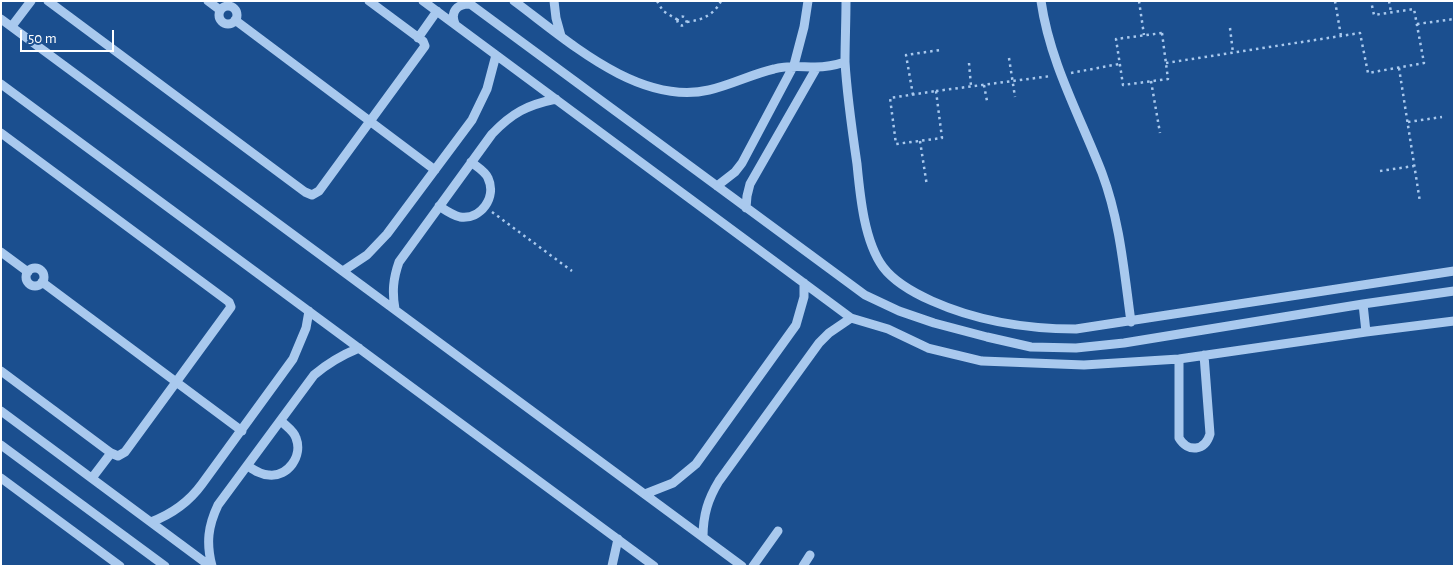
<!DOCTYPE html>
<html>
<head>
<meta charset="utf-8">
<style>
  body { margin:0 }
  #map { position:relative; width:1455px; height:567px; overflow:hidden; background:#1b4f8f; font-family:"Alegreya Sans",sans-serif }
  canvas { display:block }
  .frame { position:absolute; inset:0; border:2px solid #fff; pointer-events:none }
  .scale { position:absolute; left:20px; top:30px; width:94px; height:22px; box-sizing:border-box; border:2px solid #fff; border-top:0; padding-left:6px; font-size:15px; line-height:18px; white-space:nowrap; color:#fff; -webkit-text-stroke:4px #1b4f8f; paint-order:stroke }
</style>
</head>
<body>
<div id="map">
<canvas width="1455" height="567"></canvas>
<div class="frame"></div>
<div class="scale">50 m</div>
</div>
<script>
const c = document.querySelector('canvas').getContext('2d');
c.lineJoin = 'round';
function trace(path, color, width, dash) {
  c.strokeStyle = color;
  c.lineWidth = width;
  c.lineCap = dash ? 'butt' : 'round';
  c.setLineDash(dash || []);
  c.stroke(path);
}
const path = new Path2D(`
  M657,1L663,11L678,20
  M1139,1L1144,35
  M1335,1L1341,36
  M1389,1L1391,12
  M677.5 21a4.5 4.5 0 1 1 9 0a4.5 4.5 0 1 1-9 0Z
  M687,22C702,20 714,15 721,1
  M1417,24L1454,19
  M1230,28L1233,53
  M1162,33L1168,79L1123,85L1116,39Z
  M1009,58L1015,97
  M969,63L971,86
  M1166,63L1360,33L1368,73L1424,63L1414,9L1374,15L1371,1
  M1399,68L1420,202
  M1071,73L1119,64
  M1151,81L1160,133
  M984,85L987,101
  M936,91L942,138L896,144L890,98Z
  M936,91L1051,76
  M913,95L906,55L940,50
  M1408,122L1442,117
  M920,141L927,186
  M1380,171L1414,166
  M492,212L572,271`);
const minor = new Path2D(`
  M48,1L305,192L312,195L319,191L425,46L423,41L369,1
  M208,1L220,10
  M423,1L851,318L888,329L928,348L982,361L1084,365L1179,359L1366,332L1454,321
  M466,1L865,295L899,311L934,323L987,337L1031,347L1076,348L1124,343L1363,304L1454,291
  M514,1C567,40 638,106 709,90C731,85 752,74 774,69C789,65 801,67 815,67C826,67 836,65 845,62
  M554,1L556,18L561,36
  M846,1C846,21 845,42 845,62C847,96 852,130 857,164C860,195 864,241 883,267C895,283 914,293 932,301C979,322 1026,329 1076,329L1454,271
  M1041,1C1050,63 1080,116 1102,173C1120,221 1124,271 1131,322
  M219 15a9 9 0 1 1 18 0a9 9 0 1 1-18 0Z
  M1,19L742,566
  M235,20L435,170
  M455,24C450,12 457,4 469,4
  M12,26L31,1
  M418,38L437,11
  M1,84L654,566
  M1,133L229,302L231,307L125,452L118,456L111,453L1,371
  M717,186L735,172L742,163L794,65L804,27L808,1
  M439,206C445,210 452,215 460,217C481,220 497,197 488,178C485,171 477,167 471,162
  M746,208L747,196L750,184L817,67
  M1,252L28,272
  M26 277a9 9 0 1 1 18 0a9 9 0 1 1-18 0Z
  M343,271L367,255L387,234L472,120L487,89L496,55
  M42,282L242,431
  M1363,304L1366,332
  M395,309C392,292 393,279 399,262L492,134C512,113 527,105 556,99
  M1179,359V438C1188,453 1205,451 1210,434L1204,355
  M1,411L210,566
  M1,445L165,566
  M248,466C254,470 261,475 269,475C288,477 303,456 296,438C294,431 286,426 281,421
  M1,478L120,566
  M92,478L111,453
  M645,494L673,483L696,464L796,325L804,297V283
  M151,522C172,514 189,502 202,484L293,359L306,328L309,311
  M703,537C703,515 708,499 719,481L819,343L829,333L851,318
  M212,566C206,543 208,526 218,505L314,375C328,363 342,355 359,348
  M612,566L618,539
  M753,566L778,531
  M803,566L810,555`);
trace(path, '#a9c9ee', 2.5, [2.5, 4]);
trace(minor, '#a9c9ee', 9);
</script>
</body>
</html>
